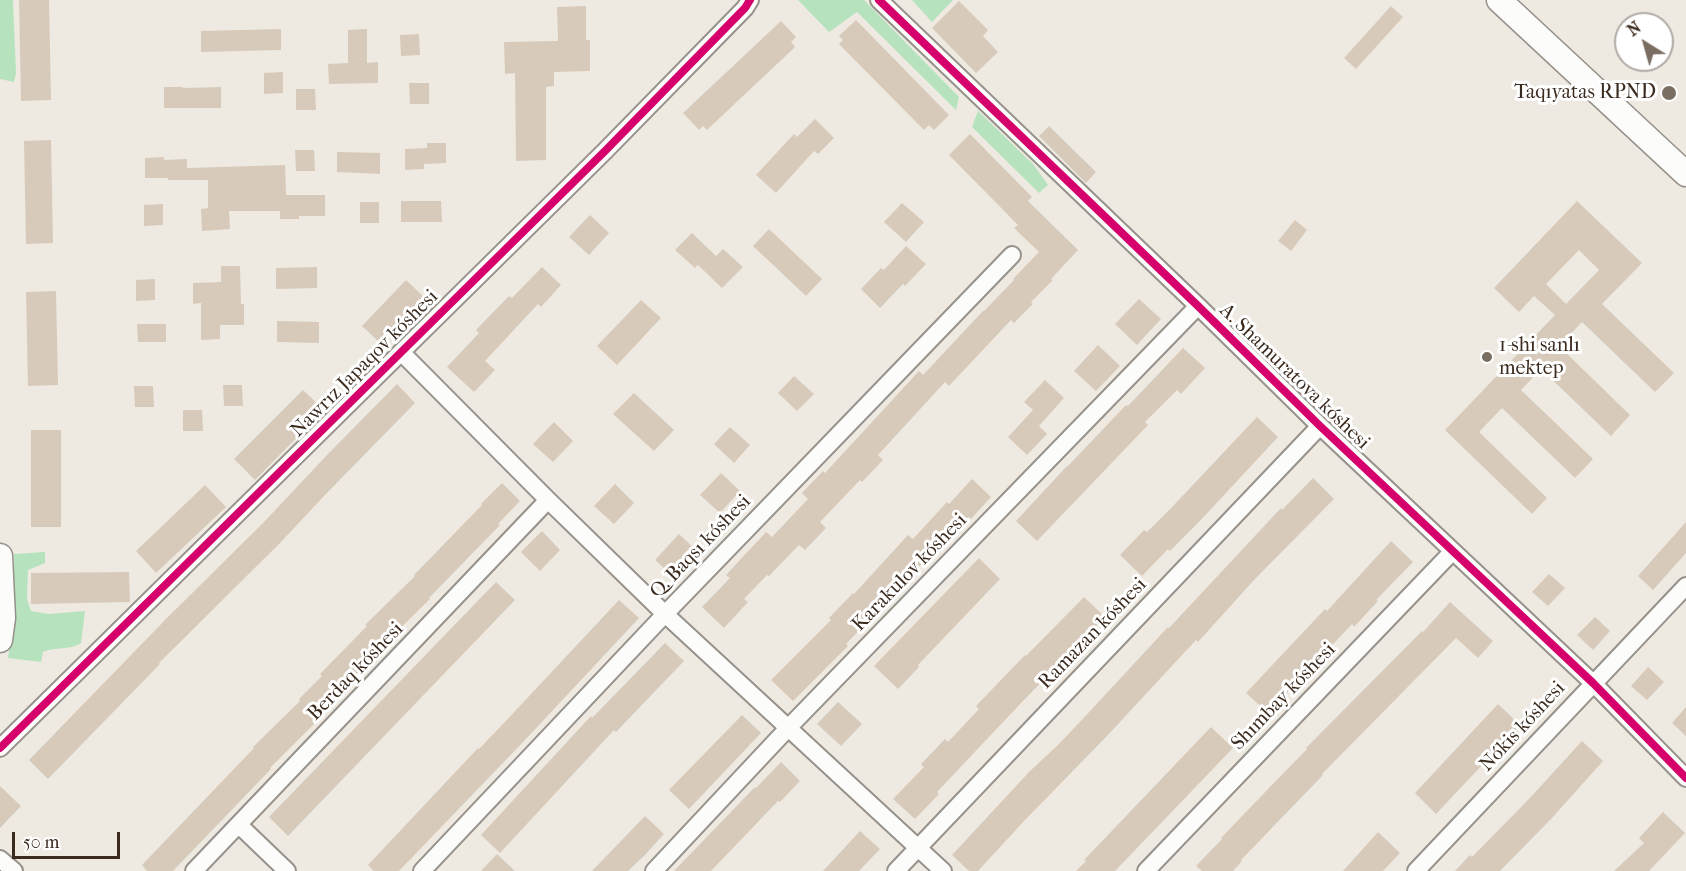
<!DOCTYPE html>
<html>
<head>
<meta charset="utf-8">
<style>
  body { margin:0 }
  #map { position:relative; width:1686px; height:871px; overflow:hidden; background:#eeeae1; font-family:"IM FELL French Canon",serif }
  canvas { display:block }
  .north { position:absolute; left:1614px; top:12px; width:60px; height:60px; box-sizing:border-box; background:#fff; border:2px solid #b1aaa5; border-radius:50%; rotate:323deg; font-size:16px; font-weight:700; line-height:24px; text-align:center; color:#3b2a1e }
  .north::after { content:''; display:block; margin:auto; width:21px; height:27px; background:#7a6d62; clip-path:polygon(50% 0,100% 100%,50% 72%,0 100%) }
  .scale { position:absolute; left:12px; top:832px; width:108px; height:27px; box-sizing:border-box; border:3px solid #3b2a1e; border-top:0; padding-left:8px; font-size:18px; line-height:21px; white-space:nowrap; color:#3b2a1e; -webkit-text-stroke:4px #fff; paint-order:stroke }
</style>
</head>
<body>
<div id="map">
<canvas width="1686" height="871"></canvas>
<div class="north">N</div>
<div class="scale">50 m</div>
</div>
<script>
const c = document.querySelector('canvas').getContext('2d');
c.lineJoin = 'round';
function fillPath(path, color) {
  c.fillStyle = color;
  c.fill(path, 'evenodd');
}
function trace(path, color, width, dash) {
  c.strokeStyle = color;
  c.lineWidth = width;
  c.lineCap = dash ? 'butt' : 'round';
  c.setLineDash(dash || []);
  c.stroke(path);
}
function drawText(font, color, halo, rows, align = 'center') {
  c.font = font + ' "IM FELL French Canon",serif';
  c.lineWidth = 6;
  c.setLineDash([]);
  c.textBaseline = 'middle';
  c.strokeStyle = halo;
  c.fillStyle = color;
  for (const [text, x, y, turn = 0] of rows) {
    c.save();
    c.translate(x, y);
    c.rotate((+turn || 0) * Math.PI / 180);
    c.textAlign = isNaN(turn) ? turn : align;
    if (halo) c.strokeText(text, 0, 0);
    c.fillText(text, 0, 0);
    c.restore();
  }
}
const green = new Path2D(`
  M0,0H13L16,73L14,82L0,79Z
  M798,0H864L959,97L956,110L857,12L829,32Z
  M912,0H953L932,22Z
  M978,111L1033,164L1048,185L1039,193L972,127Z
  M45,552V563L28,570L27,599L31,611L49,614L85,611L81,643C69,651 56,646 43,652L41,662L8,658L14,615V554Z`);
const building = new Path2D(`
  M19,0H49L51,100L21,101Z
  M959,1L988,30L983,36L998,52L976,73L932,28Z
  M586,6V40H590V71L554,72V86L546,87V160L516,161L515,73L505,74L504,42L558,41L557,7Z
  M1391,6L1403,17L1356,69L1344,58Z
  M856,20L949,115L934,130L929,125L924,130L839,44L843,40L839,36Z
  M781,21L796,37L791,42L795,47L707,130L703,126L699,130L683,113Z
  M281,29V50L201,52V31Z
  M367,29V63L378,62V83L329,84L328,64L348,63V30Z
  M419,34L420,55L401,56L400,35Z
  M283,72V93L264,94V73Z
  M409,83H429V104H410Z
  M164,87H183V88L221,87V108H164Z
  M296,89H315L316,110H296Z
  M815,119L834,138L818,154L814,151L776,193L756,175L794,134L797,137Z
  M1049,126L1096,172L1086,183L1039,136Z
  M970,134L1032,197L1028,201L1078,250L1051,279L1053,280L1031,302L1033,304L1014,323L1011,320L949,386L945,382L878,455L883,460L862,482L860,480L820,522L826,528L805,550L799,545L769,576L767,575L744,599L748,602L724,628L702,607L730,578L726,575L766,532L772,537L808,499L802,493L823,471L825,473L919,371L923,375L983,311H984L1014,280L1013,279L1039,252L1014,228L1018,225L949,155Z
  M51,140L53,243L26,244L24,141Z
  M427,143H446V163L424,164V169L405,170V149L427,148Z
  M295,150H314L315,171H296Z
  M337,152L380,153V174L337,172Z
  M164,157V160L187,159V168L285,165L286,195H325V216H299V219H280V211H229L230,229L202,231L201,209L208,208V180H168V178H145V158Z
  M401,201H441L442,222H401Z
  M1577,201L1642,263L1602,304L1674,373L1655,392L1582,322L1559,346L1630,415L1611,436L1541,369L1521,390L1593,459L1575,478L1502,408L1479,432L1547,498L1532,514L1445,430L1555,315L1534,296L1519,312L1494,288ZM1579,250L1599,270L1566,304L1546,284Z
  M360,202H379V223H360Z
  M902,203L924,222L906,242L884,222Z
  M163,204V225L144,226V205Z
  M590,215L609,233L589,255L569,237Z
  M1295,220L1307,230L1291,251L1278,241Z
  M769,229L822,279L806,296L753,246Z
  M692,233L716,256L723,249L743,267L722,288L698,265L695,268L675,250Z
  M906,246L926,264L905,286L903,284L880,308L861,289L881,268L884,270Z
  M221,266H240L241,304H244V325H220V339L201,340V303L193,304V283L221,282Z
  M317,267V288L276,289V268Z
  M542,267L561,285L541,307L538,304L485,361L495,370L474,392L447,367L479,333L476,330L509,296L512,298Z
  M155,279V300L136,301V280Z
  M406,280L426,299L381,344L362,326Z
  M56,291L58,385L28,386L26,292Z
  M1139,299L1161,319L1137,345L1115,324Z
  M641,300L661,318L617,365L597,346Z
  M277,321L319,322V343L277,342Z
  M137,324H166V342H138Z
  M1098,345L1120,366L1096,391L1074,371Z
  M1183,348L1205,368L1181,394L1177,390L1145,422L1148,425L1037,541L1016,521L1066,467H1067L1126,405L1128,406Z
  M794,376L814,394L797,411L778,393Z
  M1045,380L1064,398L1039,426L1047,434L1027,455L1008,437L1033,410L1024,402Z
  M397,384L415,403L324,496L280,543L159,663L160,664L48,779L29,760L167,618L263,523L328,454Z
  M223,385H242L243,406H224Z
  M134,386H153L154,407H135Z
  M303,390L324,410L255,480L234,459Z
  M634,393L674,430L654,451L613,414Z
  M183,410H202L203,431H183Z
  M1257,417L1278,437L1198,523L1170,551L1168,549L1142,576L1120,555L1144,530L1147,532L1173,506Z
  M554,422L573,441L553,462L533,444Z
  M730,427L750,445L734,463L714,444Z
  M31,430H61V527H31Z
  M721,473L740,491L720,513L700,495Z
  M1313,478L1334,499L1254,580L1198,642L1196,640L1107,736L1025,820L978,871H969L952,855L1030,771L1059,744L1092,709L1168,627L1169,628L1281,508L1282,510Z
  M972,479L991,497L971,519L969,517L946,542L944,540L901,586L902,587L846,644L848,646L793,701L771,680L831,620L829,618L853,593L854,594L908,535L913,539L947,502L949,504Z
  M502,483L520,501L498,524L500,525L429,598L430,599L382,646L383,647L337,695L339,697L315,721L316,722L270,768L271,769L173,871H147L142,865L254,748L253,747L300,701L299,699L322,676L320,674L367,626L365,625L415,576L414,575L482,505L481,504Z
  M615,484L634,503L614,524L594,506Z
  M205,485L226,507L156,573L136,551Z
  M1686,522V553L1653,590L1638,576Z
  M542,531L560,550L540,571L521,552Z
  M679,534L701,555L677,580L655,560Z
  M1391,541L1413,562L1376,600L1378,601L1354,627L1352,624L1268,713L1246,693L1325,609L1327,611Z
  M979,558L1000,579L918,665L919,667L898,689L874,666Z
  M129,572L130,602L31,604V573Z
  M1549,574L1565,588L1548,606L1532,592Z
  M496,582L515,600L288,836L269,817Z
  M1084,597L1105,617L1022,702L937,792L939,794L915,819L893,799L924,767L921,764L945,739L948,742L979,709L976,706L1025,655L1026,656Z
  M619,600L639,618L525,740L399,871H374L368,865L478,748L479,749L502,725Z
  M1450,602L1493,641L1478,658L1456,638L1322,774L1323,775L1241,860L1242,861L1233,871H1202L1196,866L1222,839L1221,838L1270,787L1307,749L1306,748L1422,631L1423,632Z
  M1595,617L1610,631L1593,650L1577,635Z
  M665,643L684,661L616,732L614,730L500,853L481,835L591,716L592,718Z
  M1648,667L1664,682L1647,700L1631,686Z
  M838,702L862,724L841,746L817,724Z
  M1498,704L1520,725L1436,814L1415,793Z
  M1686,707V736L1672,723Z
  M742,715L761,733L689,809L669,790Z
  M1211,727L1233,748L1115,871H1076L1086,861L1084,860Z
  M1582,741L1603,761L1552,818L1500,871H1455L1470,855L1472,857L1528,800Z
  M781,762L800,781L780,802L778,801L711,871H674L755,787L756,788Z
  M0,786L21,806L0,828Z
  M1663,812L1685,833L1649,871H1614L1644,843L1639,838Z
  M645,816L664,834L644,856L628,871H592Z
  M860,831L880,849L859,871H823Z
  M1378,832L1400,853L1383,871H1343Z
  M497,854L515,871H481Z`);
const street = new Path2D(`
  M879,0L1198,306L1320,426L1593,683L1686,778
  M401,352L548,500L665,614L943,871
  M0,748L605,151L745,8L750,0
  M239,825L287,871
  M0,859L14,871
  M194,871L548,500
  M422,871L665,614L1012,255
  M654,871L789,727L1198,306
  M896,871L1320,426
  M1146,871L1452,552
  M1416,871L1686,586`);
const secondary = new Path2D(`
  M1499,0L1686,174
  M0,556L3,618L0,640`);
const cycleway = new Path2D(`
  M879,0L1198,306L1320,426L1593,683L1686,778
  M0,748L605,151L745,8L750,0`);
const markers = [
  [1669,93,8,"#7a6d62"],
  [1487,357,6,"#7a6d62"]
];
const poiNames = [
  ["Taqıyatas RPND",1656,93],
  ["1-shi sanlı",1499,346,"left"],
  ["mektep",1499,369,"left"]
];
const streetNames = [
  ["Nawrız Japaqov kóshesi",365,364,-45],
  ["A. Shamuratova kóshesi",1294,377,44],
  ["Q. Baqsı kóshesi",701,547,-46],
  ["Karakulov kóshesi",910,573,-46],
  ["Ramazan kóshesi",1093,634,-46],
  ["Berdaq kóshesi",356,672,-46],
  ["Shımbay kóshesi",1284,697,-46],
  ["Nókis kóshesi",1523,727,-47]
];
fillPath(green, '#b6e3be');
fillPath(building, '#d8caba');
trace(street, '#96918a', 20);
trace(secondary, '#96918a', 27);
trace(street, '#fcfcfa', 16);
trace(secondary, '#fcfcfa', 24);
trace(cycleway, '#d6006c', 8);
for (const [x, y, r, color] of markers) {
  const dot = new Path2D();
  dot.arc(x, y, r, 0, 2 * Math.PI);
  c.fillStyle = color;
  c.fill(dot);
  trace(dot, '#fff', 2);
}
drawText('20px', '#3b2a1e', '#fff', poiNames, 'right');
drawText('20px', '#3b2a1e', '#fff', streetNames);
</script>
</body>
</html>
